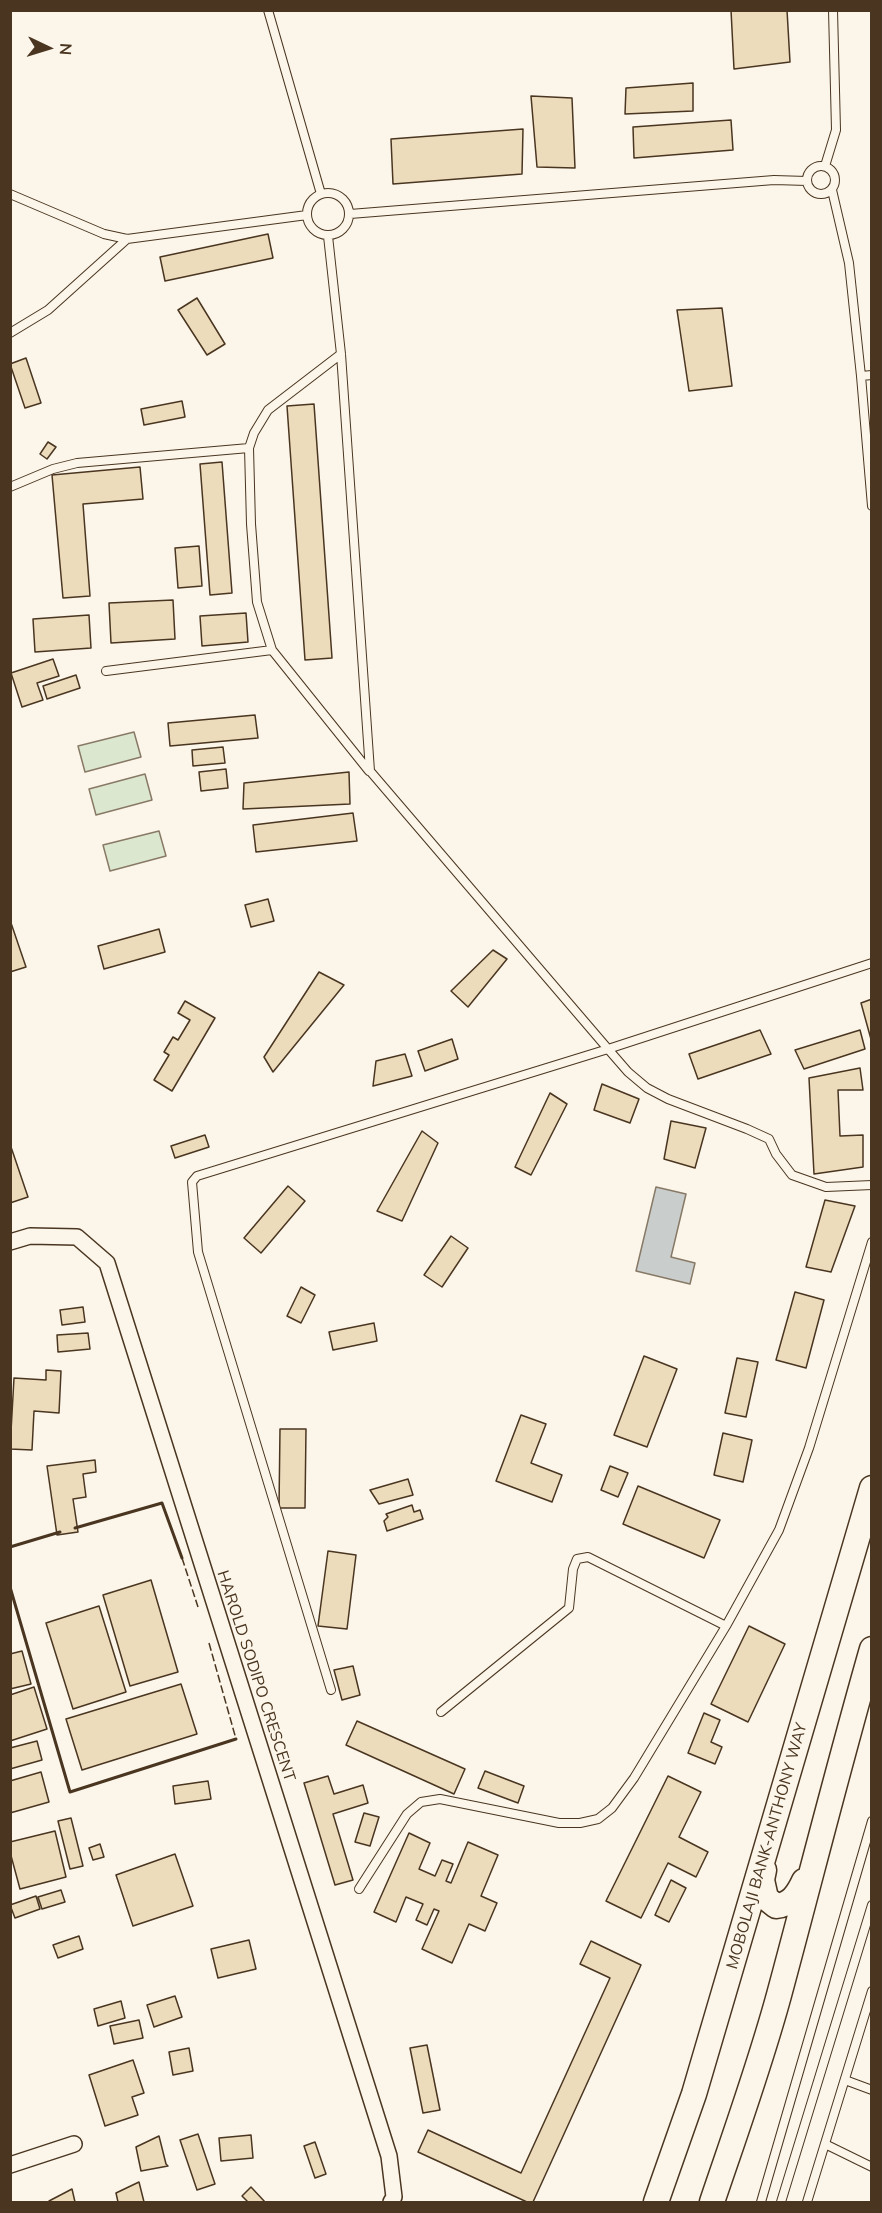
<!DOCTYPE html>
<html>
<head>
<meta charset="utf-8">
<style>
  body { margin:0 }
  #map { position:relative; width:882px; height:2213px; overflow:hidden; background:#fbf6e9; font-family:Mulish,sans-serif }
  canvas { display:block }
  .frame { position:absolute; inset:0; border:12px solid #4a3520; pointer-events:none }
  .north { position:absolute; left:18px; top:18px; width:60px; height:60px; -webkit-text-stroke:4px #fbf6e9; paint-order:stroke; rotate:94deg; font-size:16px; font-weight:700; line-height:24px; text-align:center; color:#4a3520 }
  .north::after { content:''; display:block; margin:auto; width:21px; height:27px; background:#4a3520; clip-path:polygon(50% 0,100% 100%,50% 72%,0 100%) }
</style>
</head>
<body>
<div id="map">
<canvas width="882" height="2213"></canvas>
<div class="frame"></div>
<div class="north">N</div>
</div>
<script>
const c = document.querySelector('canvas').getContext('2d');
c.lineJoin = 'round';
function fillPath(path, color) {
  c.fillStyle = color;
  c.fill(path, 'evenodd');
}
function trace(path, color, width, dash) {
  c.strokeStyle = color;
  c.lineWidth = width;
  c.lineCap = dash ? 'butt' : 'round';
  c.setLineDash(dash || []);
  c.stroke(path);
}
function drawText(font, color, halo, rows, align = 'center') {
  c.font = font + ' Mulish,sans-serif';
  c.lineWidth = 4.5;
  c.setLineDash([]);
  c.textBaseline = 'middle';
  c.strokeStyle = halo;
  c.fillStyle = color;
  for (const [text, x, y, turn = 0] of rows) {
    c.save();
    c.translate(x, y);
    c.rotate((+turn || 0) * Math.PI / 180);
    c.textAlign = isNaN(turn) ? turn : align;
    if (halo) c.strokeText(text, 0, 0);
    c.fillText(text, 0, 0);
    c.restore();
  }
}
const green = new Path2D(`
  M134,732L141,757L85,772L78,746Z
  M145,774L152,800L96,815L89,789Z
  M159,831L166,856L110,871L103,845Z`);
const water = new Path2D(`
  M656,1187L686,1194L671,1257L695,1263L690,1284L636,1271Z`);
const building = new Path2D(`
  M731,10H787L790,62L734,69Z
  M693,83V111L625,114L626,88Z
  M531,96L572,98L575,168L537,167Z
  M731,120L733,150L634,158L633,127Z
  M523,129L522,174L393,184L391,139Z
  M268,234L273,258L165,281L160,257Z
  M197,298L225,344L207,355L178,310Z
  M722,308L732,386L689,391L677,310Z
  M26,358L41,403L25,408L10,364Z
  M182,401L185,417L144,425L141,409Z
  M314,404L332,658L305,660L287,406Z
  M48,442L56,447L47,459L40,454Z
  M222,462L232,593L210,595L200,464Z
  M140,467L143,499L83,504L90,596L63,598L52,475Z
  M199,546L202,586L178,588L175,548Z
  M173,600L175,639L111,643L109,603Z
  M246,613L248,642L202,646L200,616Z
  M89,615L91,648L35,652L33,619Z
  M53,659L59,676L37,683L43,700L22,707L11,673Z
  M76,675L80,688L47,699L43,686Z
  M255,715L258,738L170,746L168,723Z
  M223,747L225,763L193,766L192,750Z
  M226,769L228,788L201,791L199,772Z
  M349,772L350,804L243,809L244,783Z
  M353,813L357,841L256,852L253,825Z
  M268,899L274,921L251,927L245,905Z
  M10,920L26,967L10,972Z
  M159,929L165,952L104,969L98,946Z
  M493,950L507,959L468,1007L451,991Z
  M319,972L344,985L273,1072L264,1057Z
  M872,999V1043L861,1003Z
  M185,1001L215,1018L172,1091L154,1080L169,1055L164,1052L173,1037L178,1040L190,1020L178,1013Z
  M760,1030L771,1054L698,1079L689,1054Z
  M860,1030L865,1049L804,1069L795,1050Z
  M452,1039L458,1059L425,1071L418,1051Z
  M405,1054L412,1076L373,1086L376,1061Z
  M860,1068L863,1090H838L840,1136L863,1135V1167L814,1174L809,1078Z
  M602,1084L639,1099L630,1123L594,1110Z
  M550,1093L567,1104L531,1175L515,1167Z
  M671,1121L706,1128L695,1168L664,1159Z
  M422,1131L438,1143L402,1221L377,1211Z
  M205,1135L209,1147L175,1158L171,1146Z
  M10,1144L28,1197L10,1203Z
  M288,1186L305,1201L261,1253L244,1238Z
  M825,1200L855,1206L831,1272L806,1267Z
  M451,1236L468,1248L442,1287L424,1275Z
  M301,1287L315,1295L301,1323L287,1316Z
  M795,1292L824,1300L806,1368L776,1360Z
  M83,1307L85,1322L62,1325L60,1310Z
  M374,1323L377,1341L333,1350L329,1332Z
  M88,1333L90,1349L58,1352L57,1335Z
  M644,1356L677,1369L647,1447L614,1435Z
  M737,1358L758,1362L746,1417L725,1413Z
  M46,1370L61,1371L59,1413L34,1411L32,1450L10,1449L14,1378L46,1380Z
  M521,1415L546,1424L531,1463L562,1475L552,1502L496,1481Z
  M280,1429H306L305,1508H279Z
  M723,1433L752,1440L743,1482L714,1475Z
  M95,1460L96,1472L83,1474L86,1497L73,1499L78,1532L57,1535L47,1466Z
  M610,1466L628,1473L618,1497L601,1490Z
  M408,1479L413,1495L379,1504L370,1490Z
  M638,1486L720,1520L704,1558L623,1524Z
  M412,1505L414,1512L420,1510L423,1519L387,1531L384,1521L388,1517L386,1514Z
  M328,1551L356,1555L347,1629L318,1626Z
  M151,1580L178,1672L130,1686L103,1595Z
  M99,1606L126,1692L73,1709L46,1623Z
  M749,1626L785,1644L748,1722L711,1704Z
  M22,1651L31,1684L10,1689V1654Z
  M353,1666L360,1695L342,1700L334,1670Z
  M181,1684L197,1734L82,1770L66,1719Z
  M34,1687L47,1729L10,1741V1695Z
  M704,1713L720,1720L711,1742L722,1747L715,1764L688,1753Z
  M357,1721L465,1769L454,1794L346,1745Z
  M37,1741L42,1760L10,1769V1748Z
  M485,1771L524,1786L518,1803L478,1788Z
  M41,1772L49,1802L10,1813V1781Z
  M328,1776L334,1794L363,1785L368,1803L333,1814L353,1880L335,1885L304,1783Z
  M668,1776L701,1792L679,1837L708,1852L696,1877L668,1863L641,1918L606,1901Z
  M208,1781L211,1799L175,1804L173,1786Z
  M364,1813L379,1817L370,1846L355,1842Z
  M71,1818L83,1866L70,1869L58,1821Z
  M55,1831L66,1877L20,1889L10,1852V1842Z
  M409,1833L430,1843L419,1869L435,1876L442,1860L453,1864L446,1881L451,1883L468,1842L498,1855L481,1896L497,1903L485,1931L469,1924L452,1963L422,1949L439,1911L434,1909L427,1925L416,1920L423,1904L406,1897L396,1922L374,1912Z
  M100,1844L104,1857L93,1860L89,1848Z
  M175,1854L193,1906L133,1926L116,1875Z
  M671,1880L686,1888L669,1922L655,1915Z
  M61,1890L65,1902L42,1909L38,1897Z
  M36,1896L40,1909L15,1918L10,1905Z
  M79,1936L83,1949L58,1958L53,1945Z
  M249,1940L256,1969L218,1978L211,1949Z
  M591,1941L641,1965L533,2202H527L418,2152L428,2130L521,2173L610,1978L580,1964Z
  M175,1996L182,2017L154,2027L147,2005Z
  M121,2001L125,2018L98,2026L94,2009Z
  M139,2020L143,2038L114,2044L110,2026Z
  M427,2045L440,2110L423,2113L410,2048Z
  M189,2048L193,2071L173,2075L169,2052Z
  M133,2060L144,2093L132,2097L138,2115L105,2126L89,2075Z
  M198,2134L215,2184L197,2190L180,2140Z
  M251,2135L253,2158L221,2161L219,2138Z
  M159,2136L166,2164L168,2166L141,2171L136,2147Z
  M315,2142L326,2174L315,2178L304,2146Z
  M139,2182L144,2202H118L116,2193Z
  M251,2187L265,2202H248L242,2196Z
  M72,2189L75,2202H50L49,2201Z`);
const lane = new Path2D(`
  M268,10L321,194
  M807 180a14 14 0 1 1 28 0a14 14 0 1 1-28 0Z
  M825,166L836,130L833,10
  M832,190L849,263L861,376L872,506
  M307 214a21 21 0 1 1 42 0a21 21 0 1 1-42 0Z
  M10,194L104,234L127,239L307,215
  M350,214L774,180L807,181
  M328,236L341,354L370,771L608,1049L628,1072L647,1088L668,1099L747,1129L769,1139L776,1154L792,1175L826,1187L872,1185
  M10,333L48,310L127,239
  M341,354L268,410L254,433L249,448L251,524L257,602L272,650L369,771
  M861,376L872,375
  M10,487L53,469L77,463L249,448
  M106,671L272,650
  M331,1690L198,1252L192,1182L197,1176L608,1049L872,963
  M441,1712L569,1608L573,1569L577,1559L588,1557L726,1626
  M359,1889L407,1814L421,1802L440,1799L559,1823H580L598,1819L612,1808L634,1778L726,1626L779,1530L809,1448L872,1242
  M845,2080L872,2090
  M825,2144L872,2167
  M761,2202L872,1821
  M781,2202L872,1905
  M807,2202L872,1991`);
const street = new Path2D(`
  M10,1242L30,1236L77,1237L107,1263L389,2156L394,2197L391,2202
  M10,2165L74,2144`);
const primary = new Path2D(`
  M764,1870L762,1880L766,1898L776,1906C791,1905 798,1894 804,1881
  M656,2202L694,2094L872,1488
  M712,2202C735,2134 760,2065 779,1995C810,1880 839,1764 872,1649`);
const fence = new Path2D(`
  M182,1558L198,1607
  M209,1643L236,1739`);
const wall = new Path2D(`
  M75,1528L162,1503L182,1558
  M10,1547L60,1532
  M10,1587L70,1792L236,1739`);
const streetNames = [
  ["HAROLD SODIPO CRESCENT",256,1676,72],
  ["MOBOLAJI BANK-ANTHONY WAY",767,1846,-74]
];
fillPath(green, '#dce7d0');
trace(green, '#887966', 1.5);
fillPath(water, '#c9cecd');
trace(water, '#887966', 1.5);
fillPath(building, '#ecdcbc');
trace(building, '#4a3520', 1.5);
trace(lane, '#4a3520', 10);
trace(street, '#4a3520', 18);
trace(primary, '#4a3520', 27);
trace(lane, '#fbf6e9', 8);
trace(street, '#fbf6e9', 15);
trace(primary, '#fbf6e9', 24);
trace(fence, '#4a3520', 1.5, [8, 3]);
trace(wall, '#4a3520', 3);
drawText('16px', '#4a3520', '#fbf6e9', streetNames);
</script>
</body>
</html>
